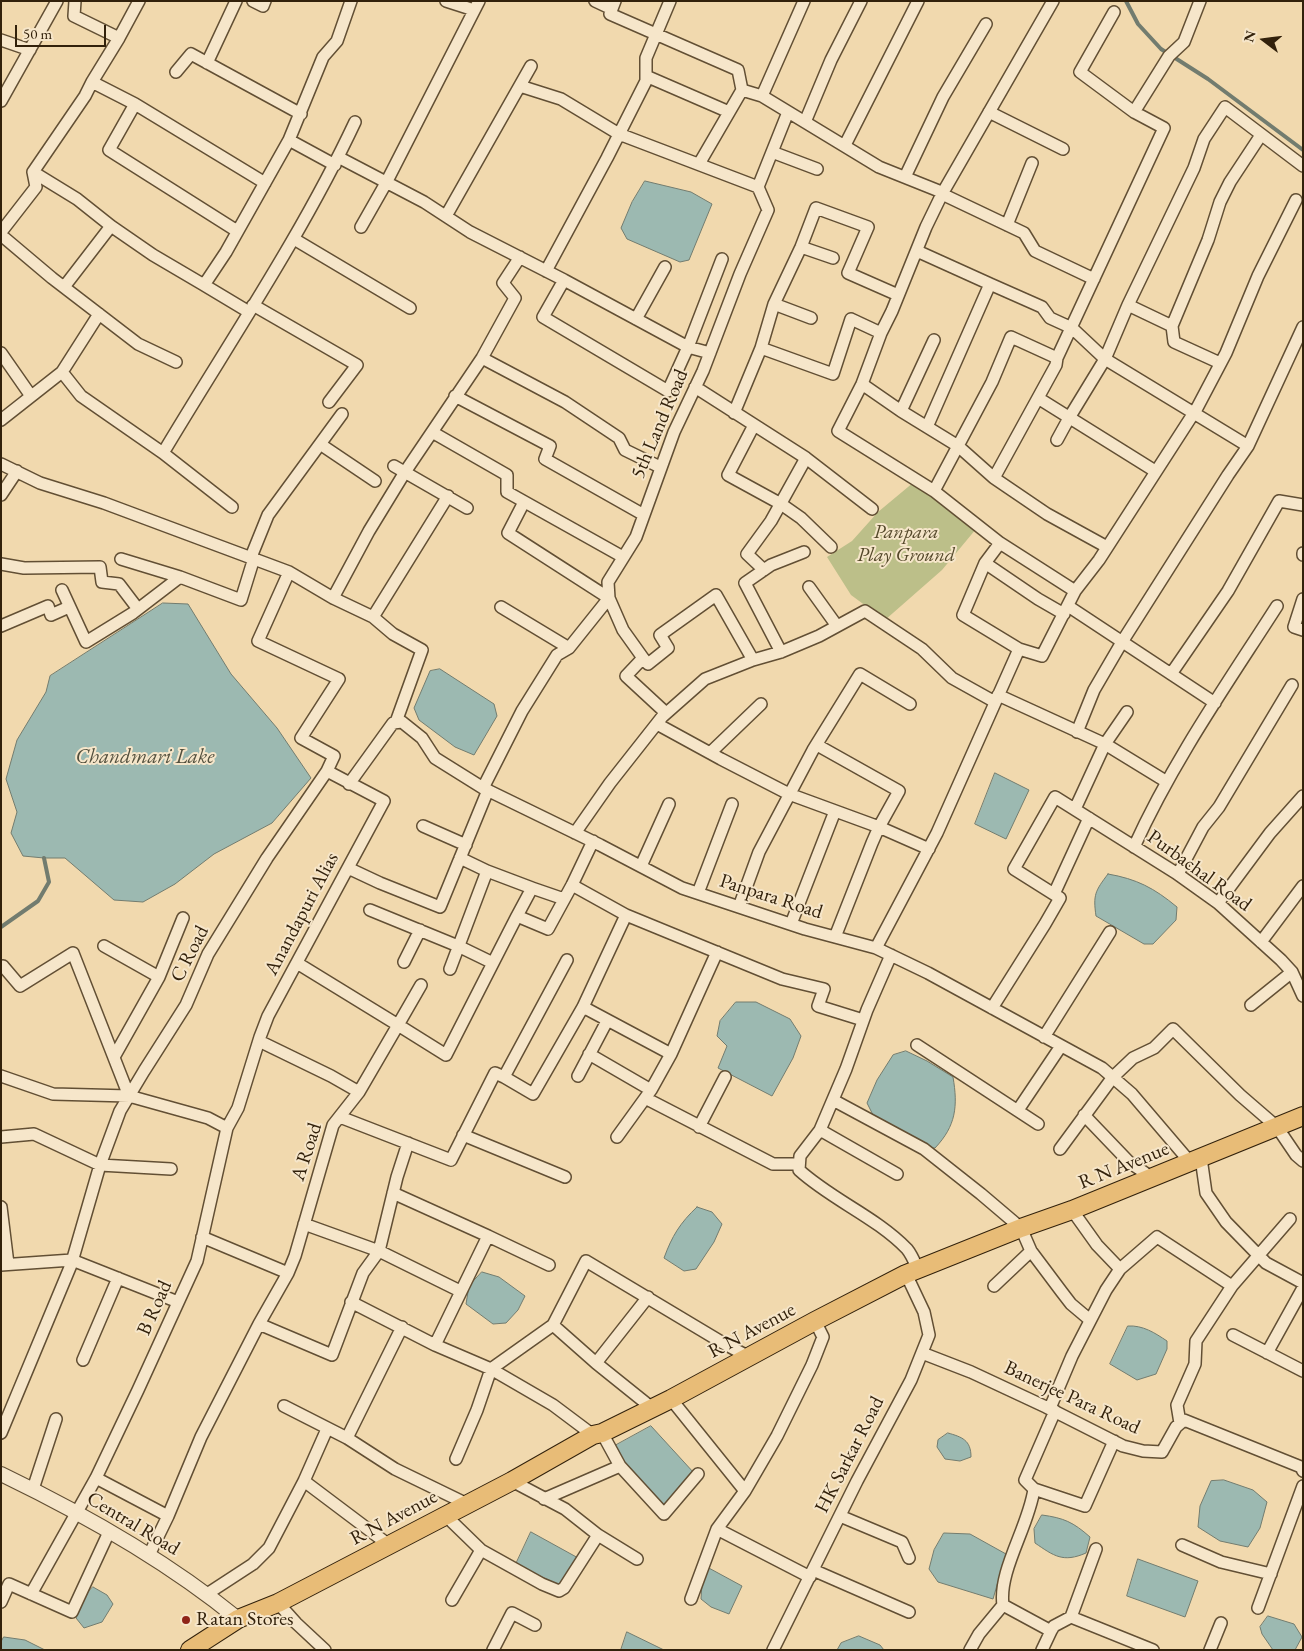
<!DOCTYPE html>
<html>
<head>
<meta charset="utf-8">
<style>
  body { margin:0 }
  #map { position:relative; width:1304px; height:1651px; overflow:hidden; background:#f1d9ae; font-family:"EB Garamond",serif }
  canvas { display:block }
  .frame { position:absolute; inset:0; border:2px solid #32210b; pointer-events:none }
  .north { position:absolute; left:1239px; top:15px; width:50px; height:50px; -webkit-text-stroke:4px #f6e6ca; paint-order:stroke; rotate:285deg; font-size:14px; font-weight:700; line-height:20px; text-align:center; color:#32210b }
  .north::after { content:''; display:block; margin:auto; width:18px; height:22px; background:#32210b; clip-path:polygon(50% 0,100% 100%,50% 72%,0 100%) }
  .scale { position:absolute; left:15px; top:25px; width:91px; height:22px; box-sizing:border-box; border:2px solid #32210b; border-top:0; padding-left:6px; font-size:15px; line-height:18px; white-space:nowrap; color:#32210b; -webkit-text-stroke:4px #f6e6ca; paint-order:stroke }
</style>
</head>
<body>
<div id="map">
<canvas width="1304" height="1651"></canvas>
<div class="frame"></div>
<div class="north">N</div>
<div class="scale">50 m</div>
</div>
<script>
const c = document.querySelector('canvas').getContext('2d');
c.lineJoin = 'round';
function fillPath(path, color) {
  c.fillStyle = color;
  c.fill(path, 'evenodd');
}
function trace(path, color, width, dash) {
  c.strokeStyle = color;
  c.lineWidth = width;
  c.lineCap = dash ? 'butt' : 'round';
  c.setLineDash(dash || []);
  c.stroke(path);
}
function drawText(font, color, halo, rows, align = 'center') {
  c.font = font + ' "EB Garamond",serif';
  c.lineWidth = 4;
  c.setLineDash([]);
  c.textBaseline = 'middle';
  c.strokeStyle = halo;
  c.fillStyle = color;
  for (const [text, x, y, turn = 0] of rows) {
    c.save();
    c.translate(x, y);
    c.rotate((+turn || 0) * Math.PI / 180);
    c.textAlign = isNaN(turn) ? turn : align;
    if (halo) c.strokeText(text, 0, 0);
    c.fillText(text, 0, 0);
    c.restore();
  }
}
const green = new Path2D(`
  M914,482L976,529L942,570L885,620L851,595L827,557L852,541L878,512Z`);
const water = new Path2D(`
  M645,181L691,192L712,204L689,260L680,262L627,239L621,228L632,202Z
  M163,603L188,604L231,674L277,728L311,778L272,823L214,854L175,884L143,902L114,900L65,858H44L23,856L11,833L17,812L6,779L17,740L46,692L50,676Z
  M440,669L494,704L497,716L474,755L455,747L419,720L414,708L430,671Z
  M995,773L1029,790L1006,839L975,824Z
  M1108,874C1137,879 1154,888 1177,907L1176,920L1153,944H1144L1096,916C1093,895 1095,891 1108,874Z
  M736,1002H756L790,1019L801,1036L793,1058L772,1096L718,1068L727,1046L717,1036L720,1021Z
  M906,1051L927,1061L953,1077C958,1106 956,1126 935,1148H929L874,1117L867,1103L877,1080L893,1055Z
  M697,1207L712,1212L722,1224L714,1242L696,1269L684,1271L664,1258C672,1236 680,1223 697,1207Z
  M482,1272L499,1277L525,1296L518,1310L506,1323L493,1324L466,1304L469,1286Z
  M1128,1326C1143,1325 1155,1333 1167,1341V1349L1156,1374L1137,1380L1110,1364Z
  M651,1426L694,1473L669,1510L609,1449Z
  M948,1433C962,1437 971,1440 971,1457L960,1461L945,1459L937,1447L938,1440Z
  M1224,1480L1253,1490L1267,1502L1260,1528L1248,1547L1220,1541L1198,1527L1200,1506L1211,1481Z
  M1042,1515C1064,1518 1073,1522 1090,1537L1086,1553C1063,1563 1054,1556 1035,1543L1034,1529Z
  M531,1532L580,1559L564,1588L516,1564Z
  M944,1533L970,1534L1006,1554L993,1599L938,1582L929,1569L934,1550Z
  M1138,1559L1198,1581L1185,1617L1127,1596Z
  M707,1567L742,1586L729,1614L711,1607L701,1599L702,1583Z
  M93,1587L107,1595L113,1604L102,1622L84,1628L76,1618L86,1594Z
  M1268,1616L1294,1624L1302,1637L1295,1650H1273L1262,1634L1260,1627Z
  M627,1632L664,1650H621Z
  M859,1636L880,1645L884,1650H837L841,1643Z
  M4,1637L25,1640L45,1650H1V1642Z`);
const stream = new Path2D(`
  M1126,1L1138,24L1161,49L1208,79L1303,150
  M1,927L38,901L49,882L44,858`);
const minor = new Path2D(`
  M75,1L74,16L119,38L139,1
  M253,1L263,6L265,1
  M446,1L474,10
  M595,1L612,9
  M615,1L610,14L738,70L742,90L699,164
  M1053,1L942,194L926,227L892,311L881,333L862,384L838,431L934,491L1000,543L1075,591
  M1,40L30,50
  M207,63L236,1
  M176,72L191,54L301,114
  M646,76L729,112
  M92,82L135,104L265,183
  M742,90L762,96L879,167L939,191L942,194L1024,233L1035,251L1094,279
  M762,96L804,1
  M1,101L57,1
  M135,104L109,150L237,231
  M989,112L1063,149
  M1134,112L1169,56L1184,42L1200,1
  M805,122L831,60L861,1
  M289,140L335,165
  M845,145L918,1
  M772,152L817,169
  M338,157L424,202L470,232L564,280L688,347L710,353
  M33,172L77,199L111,226
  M905,177L943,97L986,24
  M758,187L788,112
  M446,216L531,66
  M1007,225L1032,163
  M361,227L386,183L479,1
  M1,232L36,187L33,172L85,96L92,82L119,38
  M1,235L52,278L138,344L176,362
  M294,239L410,308
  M801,247L833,258
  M917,251L990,284
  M546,271L607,158L646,81V58L670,1
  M564,280L543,317L668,391L688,347L722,259
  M64,287L111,226L153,255L204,285
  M774,304L811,318
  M253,305L357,365L329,402
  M1128,305L1172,326L1174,342L1220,363
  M249,312L204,285L226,252L289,140L323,57L337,41L351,1
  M636,319L665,267
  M1172,326L1208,240L1220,202L1230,182L1261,135
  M761,348L833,374L851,319L881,333
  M1,353L31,396
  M482,358L565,402L619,438L625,450L660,467
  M62,372L81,396L163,453C228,344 301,237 355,122
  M862,384L901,411L958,446L994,478
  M695,387L806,458L872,509
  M455,396L550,446L545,459L644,515
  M1038,398L1155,471
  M901,411L934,340
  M734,413L761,348L774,304L801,247L816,208L868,227L848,273L898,295
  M1,420L62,372L99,314
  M754,425L728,475L781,504L801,518L831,547
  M927,427L990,284L1042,307L1050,318L1072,328L1105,359L1248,446
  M432,432L507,475V492L623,557
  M1057,440L1069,418L1105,359L1128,305L1194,168L1204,139L1225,107L1303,166
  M320,444L375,481
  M163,453L232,507
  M1,464L40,483L104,503L289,572L333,598L373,617L393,634L422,650L396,722
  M394,466L467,508
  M934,491L992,382L1011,337L1057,358
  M1,495L17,471
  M524,502L508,533L609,598L623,630L643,658L626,676L666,713
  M1000,543L985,563L963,615L1019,649
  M1107,547L1047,514L994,478L1056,365L1057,358L1164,128L1134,112L1080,72L1114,12
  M1303,553V555
  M251,557L268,515L342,414
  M121,559L180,577
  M985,563L1038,599L1064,614
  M1,564L24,568L100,567L102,582L119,584L138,609
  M764,570L747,554L771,521L806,458
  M809,587L837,626
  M62,590L86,642L133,613L180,577L241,600L254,558
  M333,598L369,531L405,472L482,358L515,298L503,283L520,257
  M1303,599L1294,627L1303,630
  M1068,606L1215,703
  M501,607L569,648
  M373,617L448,496
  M1,626L48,606L51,615L69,607
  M781,652L745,583L771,565L804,552
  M643,658L648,664L668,648L660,635L716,595L753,660
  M1171,674L1228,591L1279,501L1303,505
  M998,695L1105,744L1167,782
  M657,724L721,759L789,794L879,827L929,849
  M1077,732L1094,690L1122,642L1228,475L1248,446L1303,327
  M817,745L899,791L879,827L872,843L835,937
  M710,753L761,704
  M349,784L393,723L402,722L422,738L435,758L483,788L600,845L682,888L805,929L876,948L928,973L1102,1068L1132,1094L1190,1162
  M483,788L522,711L557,655L569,648L609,598L608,582L636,537L674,432L703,371L740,274L768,210L758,187L619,134L561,99L520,86
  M1075,809L1105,744L1127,712
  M423,826L466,845
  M575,833L610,783L662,717L705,679L753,660L781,652L819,636L865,611L922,649L952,678L995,702
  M1134,847C1173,761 1227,684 1277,606
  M460,858L487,871L532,888
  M641,866L669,804
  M348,868L380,883L440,907L488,790
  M1178,874L1203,827L1219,807L1292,685
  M698,893L732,804
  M1054,894L1089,818
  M1218,903L1270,833L1303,796
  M739,907L759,852L813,750L860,674L910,704
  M370,910L458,946L493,963
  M626,915L782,979L824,989L818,1006L863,1020
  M517,916L532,888L564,899
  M791,924L835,811
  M1261,942L1303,886
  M104,946L159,977
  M876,948L937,833L1019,649L1042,656L1075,591L1099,560L1197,408L1226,353L1258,276L1296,200
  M891,955L867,1010L846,1069L820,1130L800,1156L799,1170C832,1200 876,1217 907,1249C912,1255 915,1263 918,1270
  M404,962L420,930
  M297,963L398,1025L421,985
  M1,968L3,966L20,986L73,953L129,1096
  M450,969L487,871
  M1251,1005L1292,972
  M583,1007L671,1054
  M992,1008L1045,924L1060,898L1014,869L1055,797L1176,873L1218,903L1281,960L1292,972L1303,996
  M1044,1037L1110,932
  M259,1041L331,1076L359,1092
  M917,1045L1038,1124
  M589,1054L651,1090
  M114,1057L159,977L183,918
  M1,1076L53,1094L129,1096L208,1118L227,1128
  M578,1076L607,1021
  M504,1077L567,960
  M647,1099L773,1164H799
  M833,1100L924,1149L981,1194L1021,1228L1031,1251L1061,1291L1071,1304L1090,1320
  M1018,1110L1061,1046
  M1084,1115L1129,1162L1151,1177
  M340,1117L451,1160L495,1073L504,1077L533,1094L583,1007L626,915L572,885
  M699,1127L725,1077
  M820,1130L897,1174
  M463,1135L565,1177
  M1,1137L34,1134L100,1165L171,1169
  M617,1137L651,1090L671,1054L717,952
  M1060,1149L1113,1077L1133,1058L1154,1048L1173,1029L1240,1095L1277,1127L1296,1155L1303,1161
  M1201,1158L1206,1193L1226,1222L1266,1263L1303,1283
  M393,1193L488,1236
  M1,1207L8,1264
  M1072,1210L1097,1245L1120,1269
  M304,1224L379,1251L460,1291
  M202,1237L288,1273
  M1,1265L72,1260L178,1302
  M994,1286L1031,1251
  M351,1302L435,1345L491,1369L553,1405L593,1435
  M259,1324L332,1355L363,1273L379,1251L397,1177L408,1143
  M553,1325L596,1363L652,1408
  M1233,1335L1303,1371
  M435,1345L488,1236L549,1265
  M922,1353L971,1372L1046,1407L1123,1446L1143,1451L1162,1452L1176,1427L1184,1420L1301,1467L1303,1471
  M1267,1353L1303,1288
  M83,1360L118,1278
  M596,1363L648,1297
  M671,1399L745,1491
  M284,1406L347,1438L395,1469L467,1504
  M1050,1408L1072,1356L1106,1290L1120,1269L1157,1237L1232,1286
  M1180,1423L1177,1405L1195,1364L1196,1341L1232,1286L1290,1219
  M1,1433L71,1265L100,1165L120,1111L144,1071L186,1005L208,954L267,858L327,771L334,756L301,738L339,679L258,641L289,572
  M602,1433L620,1466L664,1514L698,1474
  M347,1438L402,1327
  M456,1459L477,1410L491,1369L553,1325L586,1261L723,1343L749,1357
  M96,1478L168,1516
  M304,1481L389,1545
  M512,1481L565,1509L598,1535L637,1559
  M33,1489L56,1419
  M1034,1489L1085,1506L1114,1441
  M544,1499L620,1466
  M445,1515L481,1550L542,1584L559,1591L564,1588L598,1535
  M840,1516L902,1542L909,1558
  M717,1529L810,1577
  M1182,1545L1221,1562L1271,1574
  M149,1555L168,1516L201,1437L259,1324L288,1273L295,1256L333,1125L359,1092L398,1025L446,1055L517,916L548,929L572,885L593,841
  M813,1570L909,1612
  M31,1594L96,1478L138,1390L197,1261L227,1128L238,1108L260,1037L268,1016L384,801L327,771
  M207,1594L253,1564L269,1548L304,1481L327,1429
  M691,1599L717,1529L745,1491L777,1436L812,1365L823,1337L815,1321
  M452,1600L481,1550
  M1,1602L9,1584L72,1612L109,1532
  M278,1603L296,1623L325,1650
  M1003,1605L1051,1631L1054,1626L1071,1617L1153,1650
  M1258,1608L1303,1486
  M1071,1617L1096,1549
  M493,1650L512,1613L535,1625
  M773,1650L857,1481L911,1380L929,1335L924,1312L906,1274
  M970,1650L979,1634L1003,1605C998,1571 1029,1526 1034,1489L1025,1480L1055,1411
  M1042,1650L1051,1631
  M1210,1650L1221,1623`);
const tertiary = new Path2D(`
  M1,1474C84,1514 167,1561 238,1619`);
const primary = new Path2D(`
  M190,1650L238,1619L278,1603L512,1481L593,1435L602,1433L671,1399L815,1321L906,1274L1021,1228L1072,1210L1303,1116`);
const markers = [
  [186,1620,5,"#8f2418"]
];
const streetNames = [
  ["5th Land Road",660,424,-67],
  ["Purbachal Road",1199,871,36],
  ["Panpara Road",771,897,18],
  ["Anandapuri Alias",302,914,-62],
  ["C Road",190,954,-63],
  ["A Road",307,1152,-72],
  ["R N Avenue",1124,1166,-22],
  ["B Road",155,1308,-66],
  ["R N Avenue",752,1331,-28],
  ["Banerjee Para Road",1072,1398,25],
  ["HK Sarkar Road",850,1455,-63],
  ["R N Avenue",394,1518,-28],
  ["Central Road",133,1524,31]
];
const parkNames = [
  ["Panpara",906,533],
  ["Play Ground",906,556]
];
const poiNames = [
  ["Ratan Stores",196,1620]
];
const waterNames = [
  ["Chandmari Lake",145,757]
];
fillPath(green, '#bcbf89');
fillPath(water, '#9cb9b1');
trace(water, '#727c6f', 1);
trace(stream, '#727c6f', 4);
trace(minor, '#624f34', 14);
trace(tertiary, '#624f34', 16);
trace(primary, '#32210b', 20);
trace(minor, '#f6e6ca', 11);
trace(tertiary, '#f6e6ca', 14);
trace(primary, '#e8bc77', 18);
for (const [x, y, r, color] of markers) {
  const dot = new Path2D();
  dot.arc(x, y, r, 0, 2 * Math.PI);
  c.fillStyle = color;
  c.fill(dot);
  trace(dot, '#f6e6ca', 2);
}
drawText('20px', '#32210b', '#f6e6ca', streetNames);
drawText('italic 20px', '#54482a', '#f6e6ca', parkNames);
drawText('20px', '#32210b', '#f6e6ca', poiNames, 'left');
drawText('italic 21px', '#524f3d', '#f6e6ca', waterNames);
</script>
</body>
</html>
